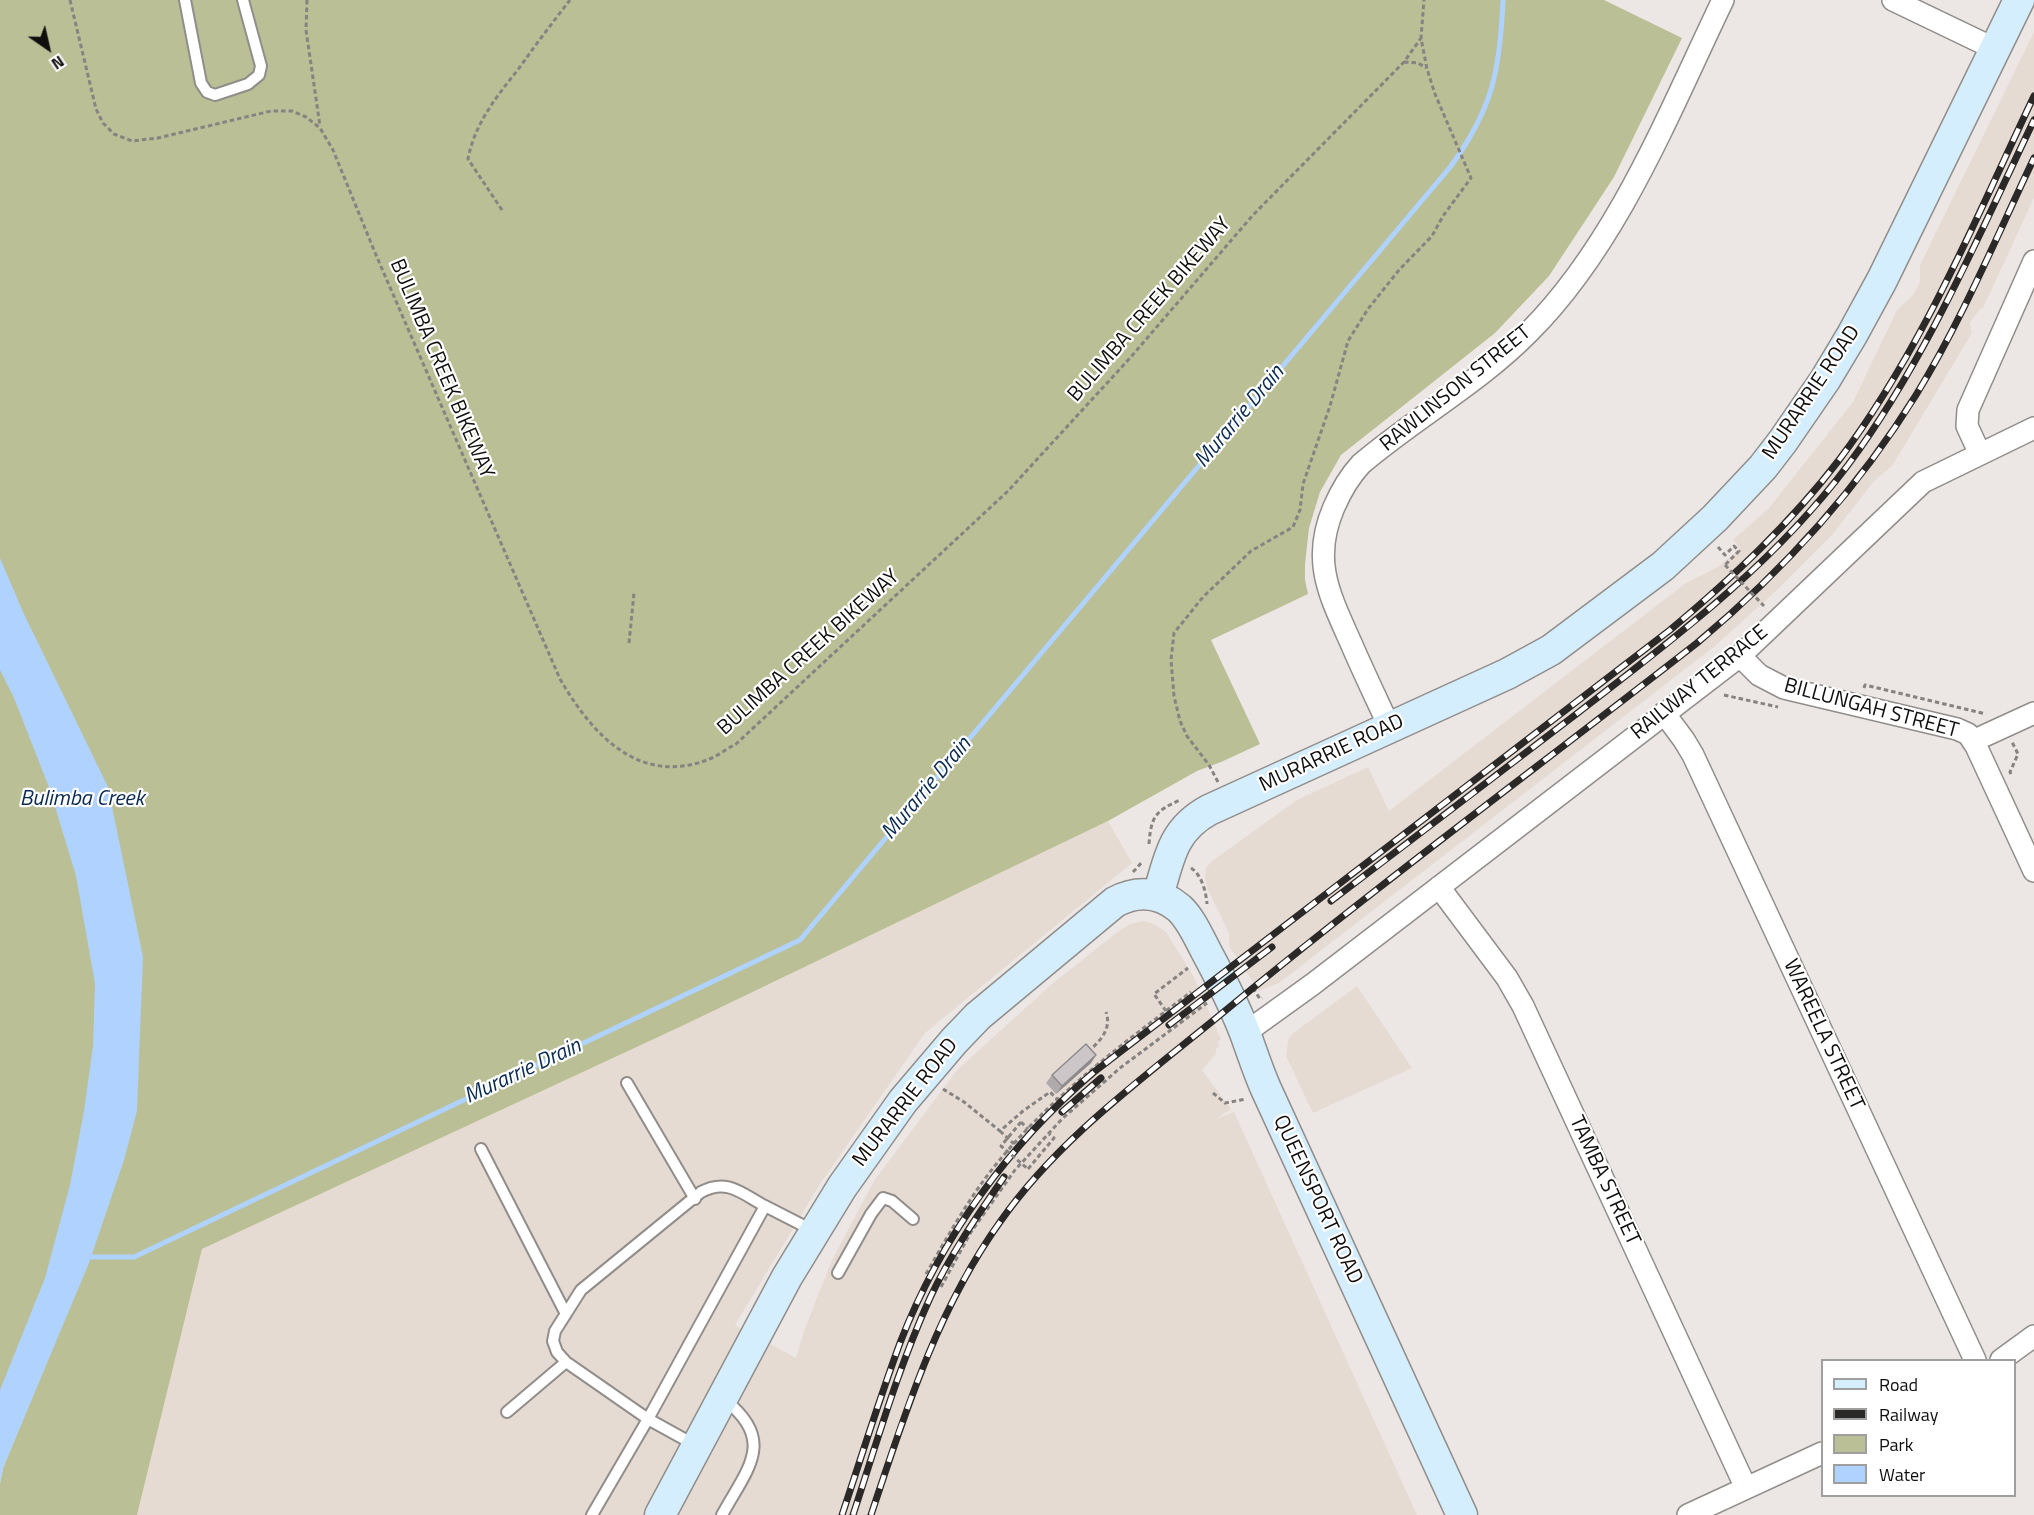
<!DOCTYPE html>
<html>
<head>
<meta charset="utf-8">
<style>
  body { margin:0 }
  #map { position:relative; width:2034px; height:1515px; overflow:hidden; background:#ece7e4; font-family:"Titillium Web",sans-serif }
  canvas { display:block }
  .legend { position:absolute; left:1821px; top:1359px; width:195px; height:138px; box-sizing:border-box; background:#fff; border:2px solid #a09f9f; margin:0; padding:8px 10px; list-style:none; font-size:18px; color:#110f0e }
  .legend li { display:flex; align-items:center; gap:12px; height:30px }
  .legend b { width:30px; border:2px solid #a09f9f }
  .north { position:absolute; left:18px; top:18px; width:60px; height:60px; -webkit-text-stroke:4px #fff; paint-order:stroke; rotate:146deg; font-size:16px; font-weight:700; line-height:24px; text-align:center; color:#110f0e }
  .north::after { content:''; display:block; margin:auto; width:21px; height:27px; background:#110f0e; clip-path:polygon(50% 0,100% 100%,50% 72%,0 100%) }
</style>
</head>
<body>
<div id="map">
<canvas width="2034" height="1515"></canvas>
<ul class="legend">
<li><b style="height:8px;background:#d5eefe"></b>Road</li>
<li><b style="height:8px;background:#2b2927"></b>Railway</li>
<li><b style="height:16px;background:#babf96"></b>Park</li>
<li><b style="height:16px;background:#b0d2fe"></b>Water</li>
</ul>
<div class="north">N</div>
</div>
<script>
const c = document.querySelector('canvas').getContext('2d');
c.lineJoin = 'round';
function fillPath(path, color) {
  c.fillStyle = color;
  c.fill(path, 'evenodd');
}
function trace(path, color, width, dash) {
  c.strokeStyle = color;
  c.lineWidth = width;
  c.lineCap = dash ? 'butt' : 'round';
  c.setLineDash(dash || []);
  c.stroke(path);
}
function drawText(font, color, halo, rows, align = 'center') {
  c.font = font + ' "Titillium Web",sans-serif';
  c.lineWidth = 4.5;
  c.setLineDash([]);
  c.textBaseline = 'middle';
  c.strokeStyle = halo;
  c.fillStyle = color;
  for (const [text, x, y, turn = 0] of rows) {
    c.save();
    c.translate(x, y);
    c.rotate((+turn || 0) * Math.PI / 180);
    c.textAlign = isNaN(turn) ? turn : align;
    if (halo) c.strokeText(text, 0, 0);
    c.fillText(text, 0, 0);
    c.restore();
  }
}
const built = new Path2D(`
  M2034,32V198L1983,308L1979,310L1970,323L1972,333L1892,466L1874,481L1832,535L1776,591L1715,646L1279,983L1259,991L1229,946V933L1207,888L1205,876L1206,868L1212,861L1297,800L1368,767L1389,811L1686,583L1718,567L1740,548L1733,540L1769,508L1853,402L1897,310L1913,295L1920,282V265Z
  M1108,821L1132,863L925,1033L820,1184L735,1325L796,1358L805,1328L832,1260L874,1181L957,1070L1052,984L1116,933L1130,924L1144,921L1156,925L1166,932L1194,977L1221,1039L1218,1041L1219,1046L1216,1049V1054L1202,1070L1231,1109L1216,1119L1234,1112L1417,1515H137L202,1249L684,1025Z
  M1357,986L1412,1068L1313,1113L1286,1056L1288,1040L1292,1034Z`);
const green = new Path2D(`
  M0,0H1604L1682,38L1614,177L1549,276L1495,333L1341,455L1320,492L1309,528L1305,564V580L1308,594L1211,640L1260,744L1221,762L1197,771L1108,821L684,1025L202,1249L137,1515H0V1484L3,1468L70,1306L0,1422Z`);
const water = new Path2D(`
  M0,558L23,612L108,787L143,957L137,1111L124,1160L89,1263L3,1468L0,1484V1390L45,1278L70,1185L84,1111L93,1046L95,984L76,876L50,790L14,698L0,670Z`);
const stream = new Path2D(`
  M86,1257H134L800,940L1451,166C1493,108 1500,70 1503,0`);
const path = new Path2D(`
  M70,0L96,109L103,123L114,134L132,141L158,138L271,111H292L306,117L320,128L333,150L376,255L560,679C593,736 641,788 712,758C720,754 728,748 736,744L1008,491L1130,358L1253,215L1404,62L1421,38
  M307,0L306,30L320,126
  M1404,62L1418,63L1426,68
  M502,210L468,159C475,122 498,95 520,67C536,44 553,22 570,0
  M1718,547L1725,555L1734,546L1739,551L1725,565
  M629,643L634,593
  M1864,688L1865,685L1986,714
  M1724,695L1778,707
  M2011,774L2010,772L2018,754L2012,742
  M1218,782L1209,765L1187,736L1180,721L1174,696L1171,660L1174,633L1203,597L1251,551L1293,527L1300,510L1303,484L1330,406L1348,341L1368,309L1399,270L1432,236L1443,216L1471,178L1435,94L1427,69L1421,38L1424,0
  M1149,844C1151,817 1155,811 1180,800
  M1191,868C1202,875 1206,892 1207,904
  M1133,872L1143,861
  M1253,988L1260,999L1262,998
  M1166,1011L1154,994L1188,968
  M1088,1052C1100,1041 1112,1029 1106,1012
  M943,1089L964,1102L1000,1131L1023,1111L1050,1092L1057,1099
  M1213,1093L1225,1103L1246,1099
  M1021,1122L1028,1129
  M1000,1131L1014,1144
  M1028,1169L1054,1138L1049,1134
  M926,1274C949,1234 972,1192 1003,1156C1057,1092 1125,1042 1191,992
  M941,1287L971,1232L1015,1170L1062,1119L1120,1068L1207,1003`);
const lane = new Path2D(`
  M185,0L201,83L207,92L215,95L248,84L259,75L261,66L243,0
  M627,1083L695,1199
  M481,1149L566,1314
  M838,1273L871,1214L883,1198L892,1201L913,1219
  M507,1412L566,1362
  M695,1445L648,1419L765,1206L812,1230
  M592,1515L648,1419L566,1362L557,1352L553,1341L555,1331L581,1290L701,1192C727,1178 741,1193 765,1206
  M722,1515C747,1469 777,1441 725,1400`);
const street = new Path2D(`
  M1893,0L1995,49
  M1980,454L1967,426L1968,410L2034,261
  M1740,656L1759,675L1784,688L1957,729L1968,734L1976,746L2034,871
  M1664,713L1684,740L1693,755L1975,1360
  M1389,726C1376,698 1363,671 1351,643C1329,594 1311,560 1334,507C1341,491 1349,477 1361,464C1415,418 1479,383 1529,332C1618,243 1669,112 1723,0
  M1973,741L2034,713
  M1439,887L1507,978L1523,1006L1746,1488
  M1245,1033L1313,984L1740,656L1923,482L2034,428
  M2001,1360L2034,1336
  M1688,1515L1822,1453`);
const secondary = new Path2D(`
  M1158,896C1169,859 1172,830 1209,810L1507,674L1551,650L1663,566L1715,518L1763,467L1783,441L1825,380L1852,335L1882,280L2019,0
  M660,1515L787,1277L842,1187L903,1101L954,1041L978,1016L1115,902C1137,890 1160,892 1179,908C1191,919 1198,936 1206,951C1220,977 1234,1005 1245,1033C1252,1052 1258,1071 1266,1089L1462,1515`);
const rail = new Path2D(`
  M1331,901C1414,838 1497,775 1579,712C1676,637 1774,564 1848,465C1926,360 1978,237 2034,120
  M1169,1025L1272,947
  M1062,1112L1101,1078
  M842,1515C861,1458 879,1400 900,1343C940,1239 1009,1144 1094,1072L1670,630C1732,578 1790,524 1839,460C1922,350 1975,220 2034,96
  M853,1515C877,1442 898,1368 930,1298C950,1255 977,1216 1004,1177
  M871,1515C905,1413 937,1310 1000,1222C1058,1139 1142,1079 1220,1015C1375,887 1538,767 1697,643C1783,571 1857,490 1916,395C1962,320 1996,238 2034,158`);
const pathBridge = new Path2D(`
  M1725,565L1764,606
  M1021,1122L1001,1146L1028,1169`);
const wall = new Path2D(`
  M1096,1055L1091,1063L1056,1094L1046,1083L1052,1075Z`);
const shadedWall = new Path2D(`
  M1096,1055L1091,1063L1056,1094L1062,1086Z`);
const building = new Path2D(`
  M1086,1044L1096,1055L1062,1086L1052,1075Z`);
const streetNames = [
  ["BULIMBA CREEK BIKEWAY",1150,310,-49],
  ["BULIMBA CREEK BIKEWAY",441,369,67],
  ["RAWLINSON STREET",1456,389,-39],
  ["MURARRIE ROAD",1812,393,-56],
  ["BULIMBA CREEK BIKEWAY",809,653,-42],
  ["RAILWAY TERRACE",1700,683,-39],
  ["BILLUNGAH STREET",1871,709,15],
  ["MURARRIE ROAD",1332,754,-25],
  ["WAREELA STREET",1823,1035,65],
  ["MURARRIE ROAD",906,1103,-52],
  ["TAMBA STREET",1604,1181,65],
  ["QUEENSPORT ROAD",1317,1200,65]
];
const waterNames = [
  ["Murarrie Drain",1240,417,-50],
  ["Murarrie Drain",927,789,-50],
  ["Bulimba Creek",82,800],
  ["Murarrie Drain",523,1072,-25]
];
fillPath(built, '#e6dbd3');
fillPath(green, '#babf96');
fillPath(water, '#b0d2fe');
trace(stream, '#b0d2fe', 5);
trace(lane, '#918d8a', 14);
trace(street, '#918d8a', 24);
trace(secondary, '#918d8a', 33);
trace(path, '#878381', 3, [4.5, 3]);
trace(lane, '#fff', 10);
trace(street, '#fff', 21);
trace(secondary, '#d5eefe', 30);
trace(rail, '#2b2927', 7);
trace(rail, '#fff', 4.5, [14]);
trace(pathBridge, '#878381', 3, [4.5, 3]);
fillPath(wall, '#afaaac');
fillPath(shadedWall, '#8f8b8c');
fillPath(building, '#ccc6c8');
trace(building, '#8f8b8c', 1.5);
drawText('21px', '#110f0e', '#fff', streetNames);
drawText('italic 22px', '#092a51', '#fff', waterNames);
</script>
</body>
</html>
